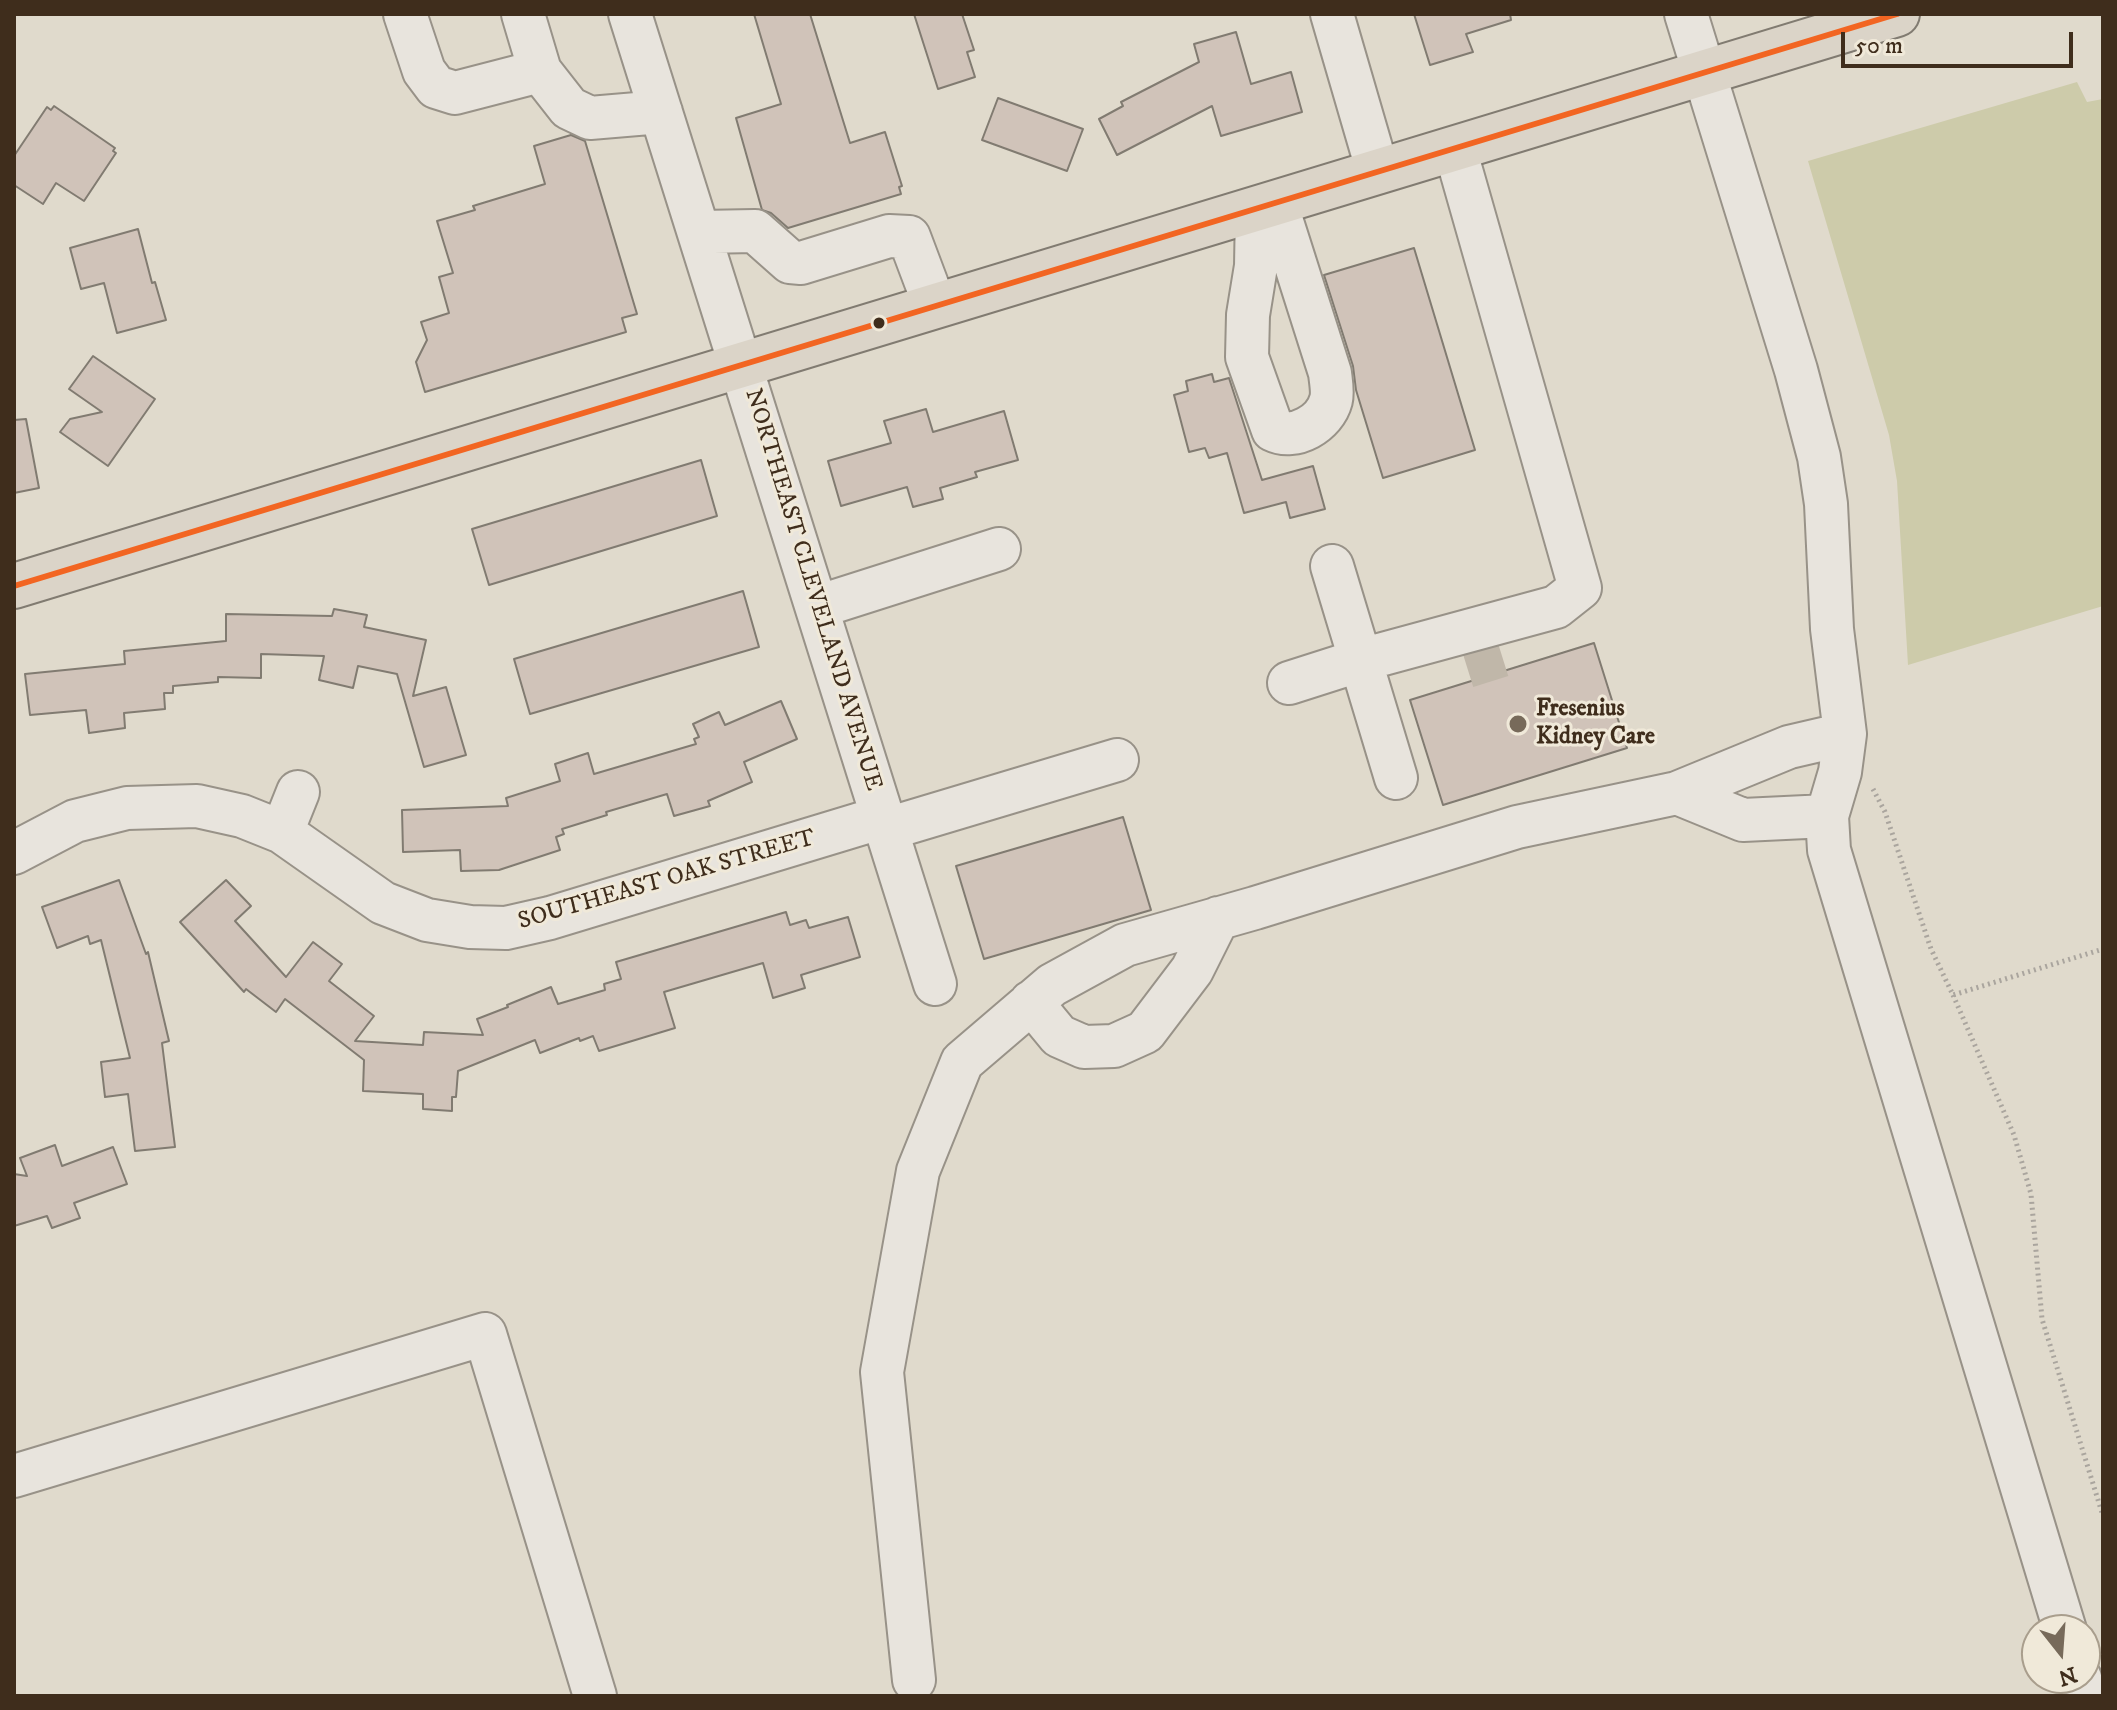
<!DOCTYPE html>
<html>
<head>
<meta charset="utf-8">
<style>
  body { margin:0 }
  #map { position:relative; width:2117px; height:1710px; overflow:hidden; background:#e0dacc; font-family:"IM FELL DW Pica",serif }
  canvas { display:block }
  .frame { position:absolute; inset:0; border:16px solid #3f2d1c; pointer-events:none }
  .north { position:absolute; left:2021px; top:1614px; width:80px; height:80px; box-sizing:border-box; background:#f0e9d9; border:2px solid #a99e8d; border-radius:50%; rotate:163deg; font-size:22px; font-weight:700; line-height:32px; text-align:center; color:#3f2d1c }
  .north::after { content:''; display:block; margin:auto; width:28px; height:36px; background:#776a5a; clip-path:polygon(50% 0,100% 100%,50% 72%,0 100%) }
  .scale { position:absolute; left:1841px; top:32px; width:232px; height:36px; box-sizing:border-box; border:4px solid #3f2d1c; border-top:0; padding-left:10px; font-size:24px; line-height:28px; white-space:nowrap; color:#3f2d1c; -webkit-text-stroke:6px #f0e9d9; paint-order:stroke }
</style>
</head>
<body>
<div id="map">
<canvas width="2117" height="1710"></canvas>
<div class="frame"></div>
<div class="north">N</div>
<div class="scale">50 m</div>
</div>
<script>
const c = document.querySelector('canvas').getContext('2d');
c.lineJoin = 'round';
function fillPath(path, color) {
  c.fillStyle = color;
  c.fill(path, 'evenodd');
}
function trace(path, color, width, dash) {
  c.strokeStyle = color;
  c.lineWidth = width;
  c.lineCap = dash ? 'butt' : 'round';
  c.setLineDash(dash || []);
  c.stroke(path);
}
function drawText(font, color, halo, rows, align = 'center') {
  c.font = font + ' "IM FELL DW Pica",serif';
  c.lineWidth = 6;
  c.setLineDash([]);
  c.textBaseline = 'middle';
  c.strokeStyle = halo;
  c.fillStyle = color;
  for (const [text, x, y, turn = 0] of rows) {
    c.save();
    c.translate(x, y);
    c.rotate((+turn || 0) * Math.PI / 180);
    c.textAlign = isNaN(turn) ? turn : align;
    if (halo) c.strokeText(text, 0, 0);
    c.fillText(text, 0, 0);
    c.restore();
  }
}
const green = new Path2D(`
  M2077,82L2087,102L2103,99V606L1908,665L1897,481L1889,435L1808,161Z`);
const building = new Path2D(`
  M754,14H810L850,143L885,132L902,186L899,187L901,194L788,228L771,213L762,210L736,118L781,104Z
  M914,14H962L974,50L967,52L975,77L938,89Z
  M1414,14H1510L1511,20L1466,34L1473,52L1430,65Z
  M1236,32L1251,84L1291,72L1302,112L1221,136L1212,106L1117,155L1099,119L1123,106L1121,102L1199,62L1194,44Z
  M998,98L1083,129L1067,171L982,140Z
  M54,106L115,148L113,151L116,153L84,201L56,183L43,204L14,185V156L47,107L51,110Z
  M571,135L585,141L637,314L622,318L626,332L425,392L416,362L427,340L421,322L449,313L439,277L453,273L437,221L475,210L473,206L545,184L534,146Z
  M138,229L152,283L155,282L166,320L117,333L104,283L81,289L70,248Z
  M1414,248L1475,450L1383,478L1356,390L1353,366L1324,275Z
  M93,356L155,399L108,466L60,432L70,419L102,412L69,389Z
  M1212,374L1214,382L1229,378L1262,480L1313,466L1325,509L1290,518L1286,502L1244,513L1227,453L1209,458L1205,448L1189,452L1174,395L1188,391L1186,381Z
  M926,409L933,432L1004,411L1018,460L975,472L977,477L940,488L943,499L913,507L907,487L841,506L828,461L891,443L884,421Z
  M26,419L39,488L14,493V420Z
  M701,460L717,516L489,585L472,529Z
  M743,591L759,647L530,714L514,659Z
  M334,609L367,615L364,627L426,640L413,696L446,687L466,755L424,767L397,674L358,666L353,688L319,680L324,656L261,654V678L218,677V682L173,686V693H164L165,709L124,713L125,728L89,733L86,710L30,715L25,674L125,664L124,651L226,641V614L332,616Z
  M1594,643L1627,748L1443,805L1410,700Z
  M781,701L797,739L744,762L752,782L708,801L710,806L674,816L667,794L606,812L607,815L562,829L564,834L556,837L560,850L499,870L461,871L460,850L403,852L402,810L508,806L506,798L560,781L555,764L588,753L594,774L696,744L694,739L699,737L693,724L719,712L725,725Z
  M1123,817L1151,910L984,959L956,866Z
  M119,880L146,954L148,952L169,1041L162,1043L175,1147L135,1151L128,1094L105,1097L101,1062L130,1058L101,940L90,944L88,936L57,948L42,907Z
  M226,880L251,906L235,921L286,977L313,942L342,964L329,981L374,1016L355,1041L423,1045L424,1032L483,1035L477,1019L508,1007L507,1005L551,987L558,1004L605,990L604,984L621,979L616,962L786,912L790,925L806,920L809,928L848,917L860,957L801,975L805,988L773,998L763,963L664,992L675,1028L599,1051L593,1036L580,1041L579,1038L540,1053L535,1040L458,1071L456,1097H452V1111L423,1109V1094L363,1091L364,1060L285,999L276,1012L246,989L244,992L180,922Z
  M55,1145L62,1166L113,1147L127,1184L74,1203L80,1218L52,1228L47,1216L14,1226V1174L27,1176L20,1158Z`);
const minorTunnel = new Path2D(`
  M1467,667L1502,656`);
const path = new Path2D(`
  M1873,789L1885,812L1931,949L1953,995L2103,949
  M1953,995L2014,1135L2031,1194L2042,1319L2103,1516`);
const minor = new Path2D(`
  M405,14L424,71L436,87L455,93L540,71L569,108L590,118L661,112
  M523,14L540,71
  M630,14L935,984
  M1332,14L1378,172
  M1686,14L1796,370L1819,457L1826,504L1832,629L1845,734L1840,772L1827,816L1829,850L2065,1630
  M1257,209L1256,266L1248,315L1247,357L1273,430C1295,441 1325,423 1331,400C1333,392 1331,382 1330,373L1276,203
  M700,232L755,231L790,262L801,263L889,236L909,237L935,306
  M1332,566L1396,778
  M817,607L999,549
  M1289,683L1361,660L1556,607L1580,588L1455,149
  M1677,793L1743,820L1827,816
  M887,829L1117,760
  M282,832L298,792
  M14,853L75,821L127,808L197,806L242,816L282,832L383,903L427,920L470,927L506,928L550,918L883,817
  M1031,1002L1059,1036L1084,1047L1114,1046L1145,1032L1192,970L1218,918
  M14,1476L485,1334L595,1696
  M2080,1678L2085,1696
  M914,1680L882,1372L918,1171L962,1062L1052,985L1125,945L1255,908L1517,827L1677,793L1789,747L1845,734`);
const major = new Path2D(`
  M14,586L1897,14`);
const bus1 = new Path2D(`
  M14,586L1897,14`);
const markers = [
  [879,323,7,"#3f2d1c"],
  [1518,724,10,"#776a5a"]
];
const streetNames = [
  ["NORTHEAST CLEVELAND AVENUE",812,590,73],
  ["SOUTHEAST OAK STREET",667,881,-16]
];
const poiNames = [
  ["Fresenius",1536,710],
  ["Kidney Care",1536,738]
];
fillPath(green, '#cdcbaa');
fillPath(building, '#d0c3b9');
trace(building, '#817b71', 2);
trace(minorTunnel, '#c0b7a9', 42, [42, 21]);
trace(minor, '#989288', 46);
trace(major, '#817b71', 48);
trace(path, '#aaa59e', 5, [2, 4]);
trace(minor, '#e8e4dd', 42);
trace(major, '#dbd4c8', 44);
trace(bus1, '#f26522', 6);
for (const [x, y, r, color] of markers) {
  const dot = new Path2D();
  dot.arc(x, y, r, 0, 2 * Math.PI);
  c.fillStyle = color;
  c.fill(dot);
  trace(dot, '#f0e9d9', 3);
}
drawText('24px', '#3f2d1c', '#f0e9d9', streetNames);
drawText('bold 24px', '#3f2d1c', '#f0e9d9', poiNames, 'left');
</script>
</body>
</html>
